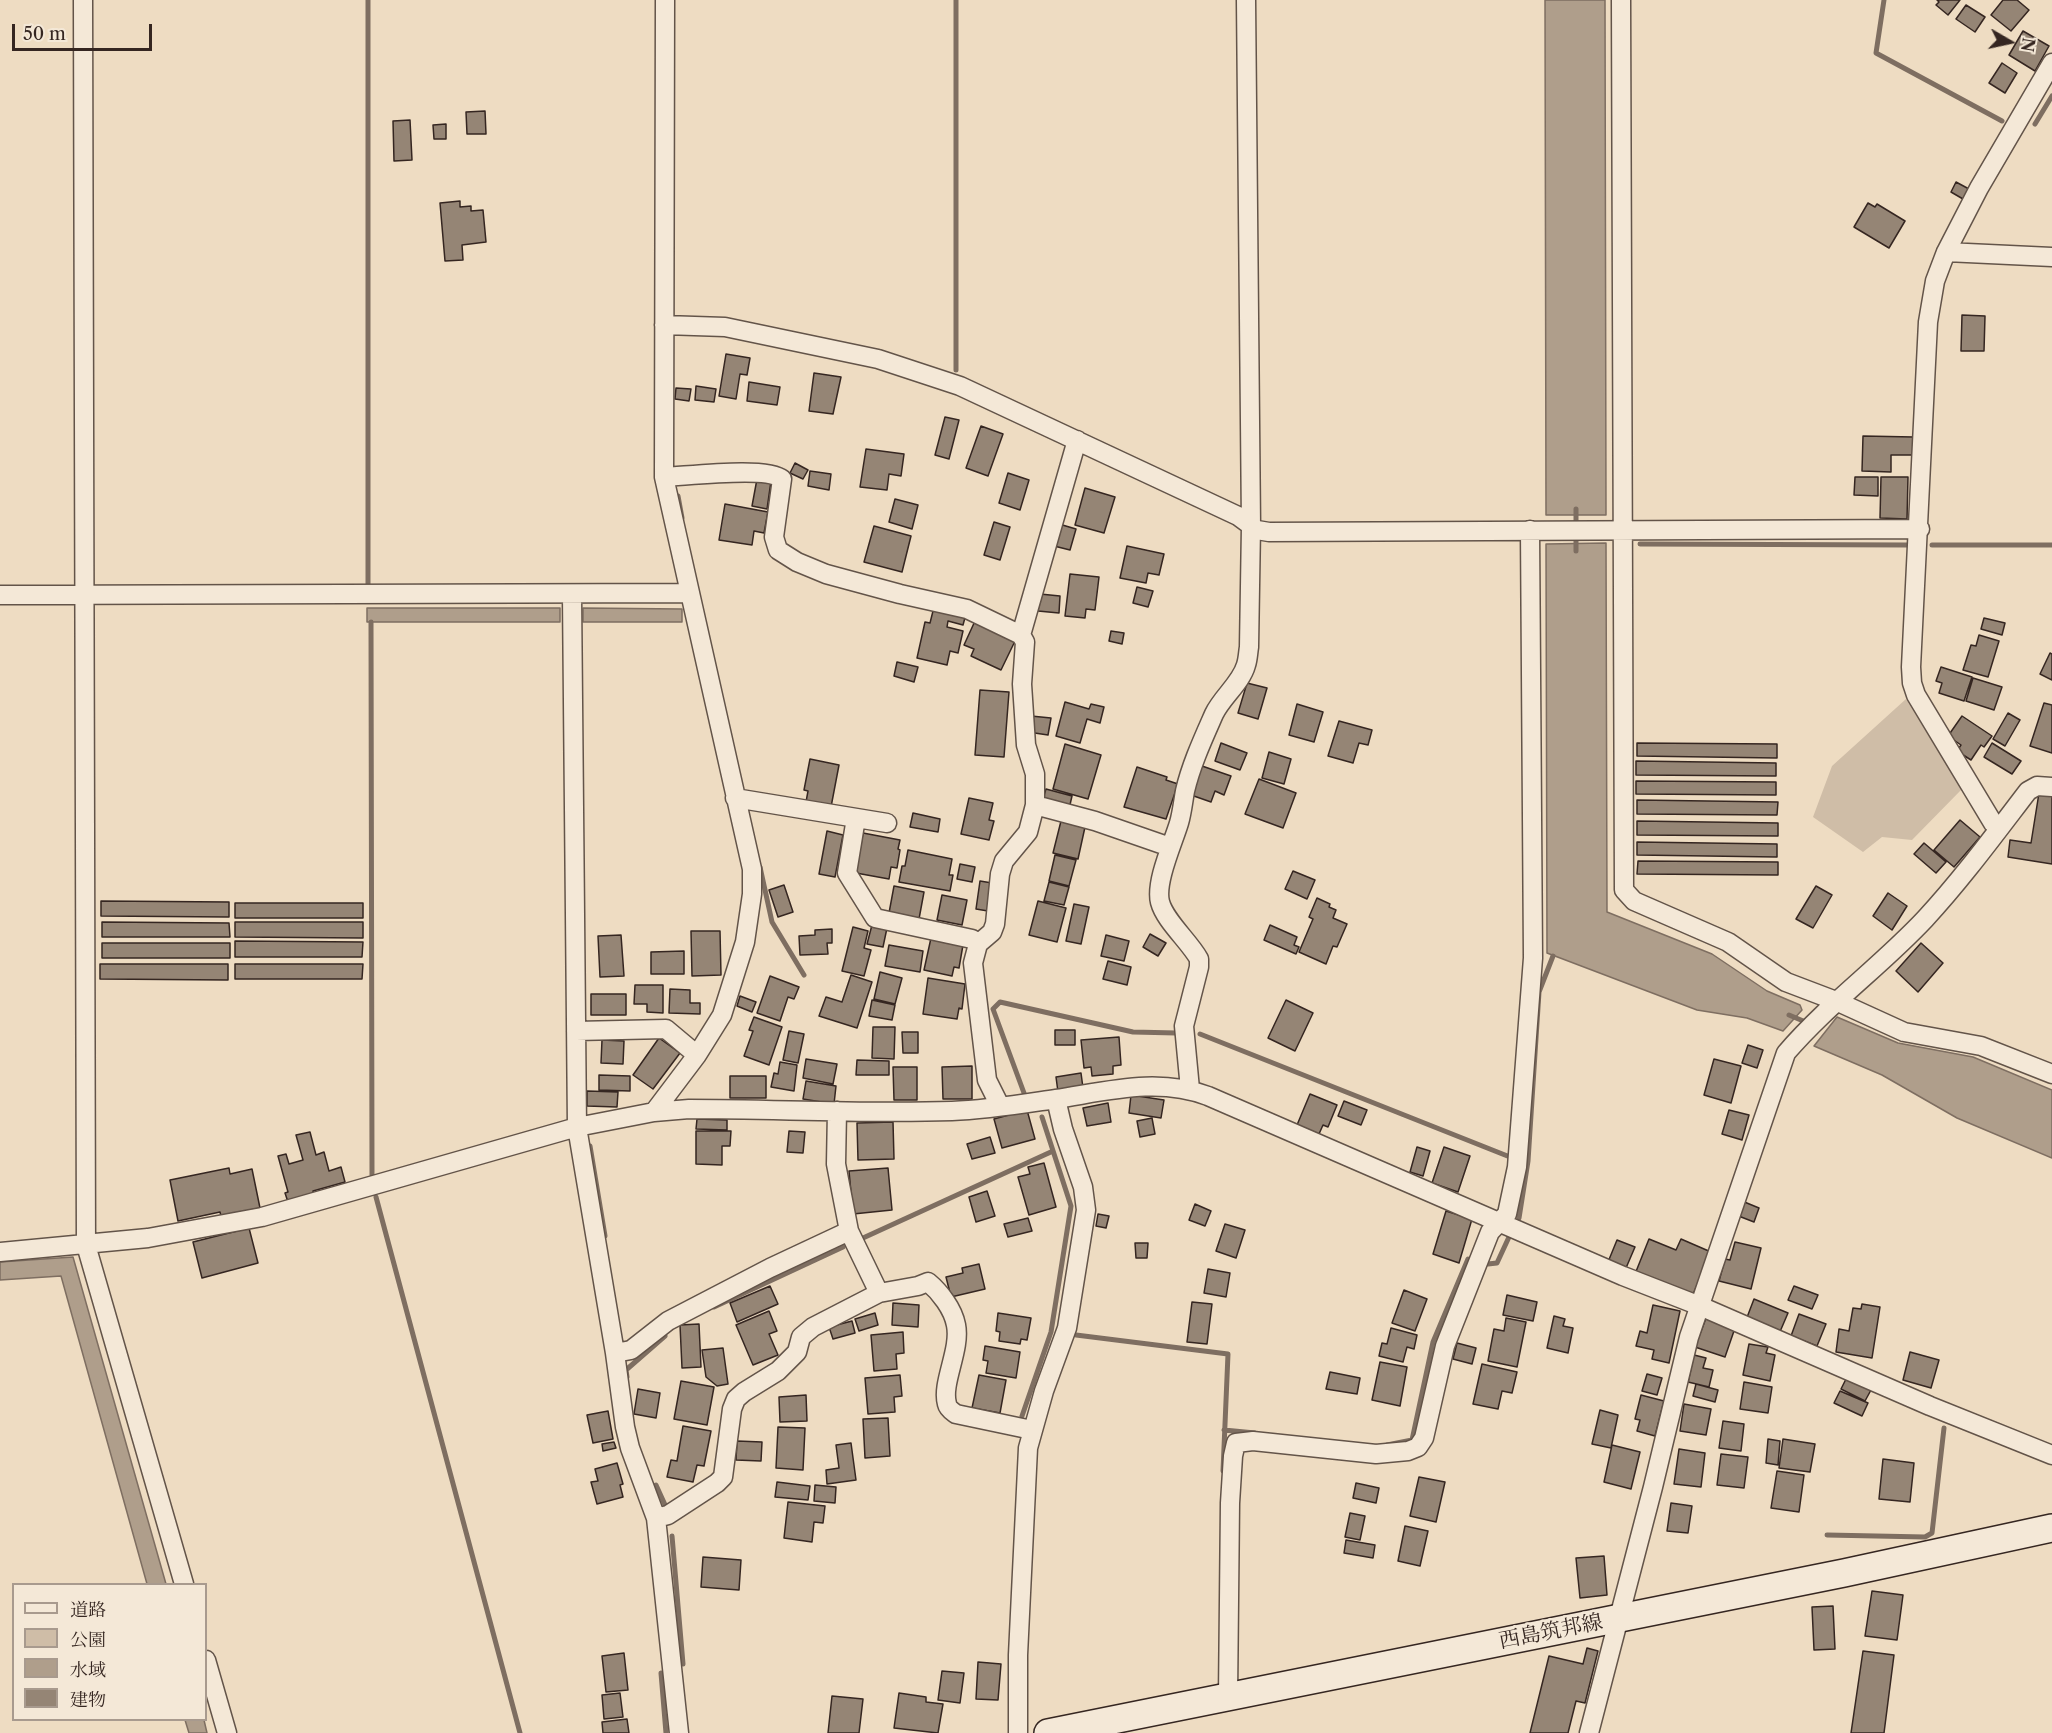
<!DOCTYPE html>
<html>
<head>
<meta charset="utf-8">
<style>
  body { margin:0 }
  #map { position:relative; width:2052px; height:1733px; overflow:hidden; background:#eedcc2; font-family:"Libre Caslon Text","Noto Serif JP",serif }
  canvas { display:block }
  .legend { position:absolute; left:12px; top:1583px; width:195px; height:138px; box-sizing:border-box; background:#f4e8d7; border:2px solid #a89a8e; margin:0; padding:8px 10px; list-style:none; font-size:18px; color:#352621 }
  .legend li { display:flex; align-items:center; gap:12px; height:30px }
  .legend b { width:30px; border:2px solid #a89a8e }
  .north { position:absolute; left:1980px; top:12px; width:60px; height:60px; -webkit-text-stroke:4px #f4e8d7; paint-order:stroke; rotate:99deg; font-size:16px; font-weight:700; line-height:24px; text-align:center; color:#352621 }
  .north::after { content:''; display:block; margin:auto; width:21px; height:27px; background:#352621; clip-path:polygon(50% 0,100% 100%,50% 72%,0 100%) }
  .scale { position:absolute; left:12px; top:24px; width:140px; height:27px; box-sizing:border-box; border:3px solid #352621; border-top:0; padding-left:8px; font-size:18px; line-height:21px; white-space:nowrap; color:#352621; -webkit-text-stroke:4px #f4e8d7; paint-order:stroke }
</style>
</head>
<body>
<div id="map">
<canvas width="2052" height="1733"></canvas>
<ul class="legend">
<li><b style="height:8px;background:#f4e8d7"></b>道路</li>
<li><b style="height:16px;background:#cfbda7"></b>公園</li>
<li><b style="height:16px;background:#af9e8b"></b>水域</li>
<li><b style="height:16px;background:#958575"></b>建物</li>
</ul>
<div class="north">N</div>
<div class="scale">50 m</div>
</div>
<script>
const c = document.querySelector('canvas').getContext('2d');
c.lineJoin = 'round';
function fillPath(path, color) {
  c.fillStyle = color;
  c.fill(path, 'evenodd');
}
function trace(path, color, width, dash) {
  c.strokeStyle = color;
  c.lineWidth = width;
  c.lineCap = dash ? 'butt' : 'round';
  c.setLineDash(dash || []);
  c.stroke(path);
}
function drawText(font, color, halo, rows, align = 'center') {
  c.font = font + ' "Libre Caslon Text","Noto Serif JP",serif';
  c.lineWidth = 5;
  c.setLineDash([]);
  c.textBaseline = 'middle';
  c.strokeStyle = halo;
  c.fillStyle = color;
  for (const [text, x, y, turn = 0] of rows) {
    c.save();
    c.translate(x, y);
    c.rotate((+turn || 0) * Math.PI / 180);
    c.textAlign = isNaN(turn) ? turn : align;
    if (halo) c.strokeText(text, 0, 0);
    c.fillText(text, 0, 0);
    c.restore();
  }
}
const green = new Path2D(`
  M1906,699L1962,789L1912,840L1882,837L1863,852L1813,817L1832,766Z`);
const water = new Path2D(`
  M1545,0H1605L1606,515H1546Z
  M1606,543L1607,912L1712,954L1767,991L1800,1005L1802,1010L1783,1031L1747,1018L1697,1010L1547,953L1546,544Z
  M367,608H560V622H367Z
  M583,608L682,609V622H583Z
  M1837,1017L1898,1043L1973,1057L2052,1090V1158L1957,1118L1882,1075L1814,1046Z
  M73,1257L166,1584H147L61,1276L0,1280V1262Z
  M185,1720H204L207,1733H189Z`);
const stream = new Path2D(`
  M368,0V586
  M956,0V370
  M1884,0L1876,53L2002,121
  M2035,124L2052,96
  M678,496L682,518
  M1576,509V551
  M1640,544L1907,545
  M1932,545H2052
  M371,622L372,1175
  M760,867L772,922L804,975
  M1789,1015L1808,1023
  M1200,1034L1510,1157
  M1024,1093L993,1009L1000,1002L1133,1032L1176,1033
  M590,1146L605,1236
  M376,1197L520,1733
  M1519,1218L1528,1161L1539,992L1553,956
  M863,1238L1053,1151
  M1488,1264L1497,1263L1509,1237
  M714,1307L843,1247
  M1076,1335L1228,1354L1223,1471
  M627,1377L626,1370L665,1336
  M1022,1416L1051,1332L1071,1206L1042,1117
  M1224,1430L1255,1433
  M1387,1445L1412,1440L1433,1342L1468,1259
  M656,1485L666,1507
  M1827,1535L1925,1537L1932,1533L1944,1428
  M672,1536L683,1664
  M661,1673L666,1733`);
const building = new Path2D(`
  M1937,0H1960L1948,15L1936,5L1939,2Z
  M2003,0H2017L2029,10L2011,31L1991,15Z
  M1966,5L1985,17L1975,32L1956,19Z
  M2023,31L2049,46L2035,71L2009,55Z
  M2002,63L2017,73L2005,93L1989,83Z
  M485,111L486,134H467L466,112Z
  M410,120L412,160L394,161L393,121Z
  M446,124V139H434L433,125Z
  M1956,182L1969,189L1963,199L1951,192Z
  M460,201V207L471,206V211L483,210L486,242L462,245L463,260L445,261L440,203Z
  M1868,203L1875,207L1877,204L1905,221L1889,248L1854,227Z
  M1962,315L1985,316L1984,351H1961Z
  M726,354L750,358L747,375L740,374L736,399L719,396Z
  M814,373L841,377L833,414L809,411Z
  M749,382L780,387L777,405L747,401Z
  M696,386L716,389L714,402L695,400Z
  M676,388L691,389L689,401L675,399Z
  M945,417L959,420L949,459L935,455Z
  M981,426L1003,434L988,476L966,468Z
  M1863,436L1914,437L1913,455H1891V472L1862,471Z
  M866,449L904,454L901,476L889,474L887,490L860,487Z
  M795,463L808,470L803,479L790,473Z
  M810,471L831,474L829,490L808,486Z
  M1008,473L1029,480L1020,510L999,503Z
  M1855,477H1878V496L1854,495Z
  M1881,477H1908L1907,519L1880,518Z
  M757,479L771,481L767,509L752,506Z
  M1085,488L1115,497L1104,533L1075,525Z
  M895,499L918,505L912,529L889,522Z
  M725,504L768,512L764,533L754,531L752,545L719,540Z
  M994,522L1010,527L1000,560L984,555Z
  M1059,524L1076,529L1070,550L1054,546Z
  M874,526L911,536L902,572L864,562Z
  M1127,546L1164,554L1159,575L1148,573L1146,583L1120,578Z
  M1070,574L1099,577L1095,610L1086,609L1085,618L1065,616Z
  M1137,587L1153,591L1148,607L1133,603Z
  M1040,594L1060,596L1059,613L1038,611Z
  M934,607L966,614L963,625L948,621L947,627L963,631L958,653L950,651L947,665L917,658L925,622L930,623Z
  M1984,618L2005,623L2002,635L1981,629Z
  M975,621L1016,639L1001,670L971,656L974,649L964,645Z
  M1111,631L1124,633L1122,644L1109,641Z
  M1979,635L1999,641L1988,677L1963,670L1971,645L1976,646Z
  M2050,653L2052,654V680L2040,674Z
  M897,662L918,667L914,682L894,676Z
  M1941,667L1972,677L1964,701L1939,693L1942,683L1936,681Z
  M1973,678L2002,687L1994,710L1966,701Z
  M1247,683L1267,688L1258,719L1238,713Z
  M980,690L1009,692L1004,757L975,755Z
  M1065,702L1089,709L1091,704L1104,707L1100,723L1087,719L1080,743L1056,736Z
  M2044,703L2052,705V753L2030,746Z
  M1297,704L1323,712L1314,742L1289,735Z
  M2008,713L2020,720L2005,746L1993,739Z
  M1031,716L1051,718L1048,735L1028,732Z
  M1962,716L1992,736L1984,747L1981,745L1971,760L1957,751L1961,745L1948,736Z
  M1339,721L1372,730L1368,745L1359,743L1353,763L1328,756Z
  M1221,743L1247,753L1240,770L1215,761Z
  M1637,743L1777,744V758L1637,756Z
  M1992,743L2021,761L2012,774L1984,757Z
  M1065,744L1101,755L1088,799L1053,789Z
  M1269,752L1291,759L1284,784L1262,778Z
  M810,759L839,765L831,807L806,802L808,791L804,790Z
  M1636,761L1776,763V776L1636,775Z
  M1202,766L1231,776L1224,795L1215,791L1211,802L1191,795Z
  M1137,767L1167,777L1166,780L1178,784L1166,819L1124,807Z
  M1259,779L1296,793L1283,828L1245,814Z
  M1636,781L1776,782V795L1636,794Z
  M1046,789L1072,796L1069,809L1042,802Z
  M2039,793L2052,795V864L2008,857L2010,840L2031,843Z
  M969,798L993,803L989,820L994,821L989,840L961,834Z
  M1637,800L1778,802L1777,815L1637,814Z
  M913,813L940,819L938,832L910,827Z
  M1960,820L1980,837L1954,867L1934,850Z
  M1061,821L1085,827L1078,859L1053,853Z
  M1637,821L1778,823V836L1637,835Z
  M827,831L843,835L835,877L819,874Z
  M863,833L900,840L898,849L900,850L897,868L891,867L889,879L856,873Z
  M1637,842L1777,844V857L1637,855Z
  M1924,843L1946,862L1936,873L1914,854Z
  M908,850L952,859L949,875H953L950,891L899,882L902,866H905Z
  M1055,855L1076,860L1069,886L1049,881Z
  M1638,861L1778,862V875L1637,874Z
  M960,864L975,867L972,882L957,879Z
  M1293,871L1315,880L1307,899L1285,889Z
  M980,881L992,883L988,911L976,909Z
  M1049,882L1069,887L1064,905L1044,901Z
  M784,885L793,912L778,917L769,890Z
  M894,886L924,892L919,919L889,913Z
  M1816,886L1832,895L1813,928L1796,919Z
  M1888,893L1907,906L1892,930L1873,916Z
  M942,895L967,900L962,925L937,920Z
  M1317,898L1330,904L1329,907L1336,910L1333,918L1347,924L1337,947L1333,946L1326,964L1299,952L1313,919L1309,917Z
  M101,901L229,902V917L101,916Z
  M1038,901L1066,908L1057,942L1029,935Z
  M235,903H363V918H235Z
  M1074,904L1089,907L1081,944L1066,941Z
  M102,922L229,923L230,937H102Z
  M235,922H363V938L235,937Z
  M872,925L887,928L883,947L867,944Z
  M1270,925L1297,937L1294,945L1299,947L1296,954L1264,940Z
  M853,927L868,931L864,948L871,950L864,976L842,971Z
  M832,929V943H827L828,954L800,955L799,936L815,935V930Z
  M691,931H720L721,975L692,976Z
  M1150,934L1166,943L1158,956L1143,947Z
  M621,935L624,976L600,977L598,936Z
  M1106,935L1129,941L1124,961L1101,956Z
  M931,938L963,945L959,968L954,967L952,976L924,970Z
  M235,941L363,942L362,957H235Z
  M102,943H230V958H102Z
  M1921,943L1943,963L1918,992L1896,971Z
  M889,945L923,951L920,972L885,966Z
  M684,951V974H651V952Z
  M1108,961L1131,967L1127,985L1103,979Z
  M100,964H228V980L100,979Z
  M235,964H363L362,979H235Z
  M880,972L902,978L895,1004L874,999Z
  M851,975L872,982L857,1028L819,1016L826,997L842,1002Z
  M770,976L799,987L794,999L788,997L780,1021L757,1013Z
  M928,978L965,984L962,1009L959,1008L957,1019L923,1014Z
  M635,985H663V1013L647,1012V1004H634Z
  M670,989L690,990V1003H700V1014L669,1013Z
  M591,994H626V1015H591Z
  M740,996L756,1002L752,1012L737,1006Z
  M872,1000L895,1005L892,1020L869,1016Z
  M1286,1000L1313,1013L1295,1051L1268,1038Z
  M754,1017L782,1027L769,1065L744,1056L753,1031L749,1030Z
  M873,1027H895L894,1059L872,1058Z
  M1055,1030H1075V1045H1055Z
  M789,1031L804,1034L798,1063L783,1060Z
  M902,1032H918V1053H903Z
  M1119,1037L1121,1065L1113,1066V1074L1092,1076L1091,1067L1084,1068L1081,1040Z
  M659,1038L680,1053L653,1089L633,1075Z
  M602,1040L624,1041L623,1064L601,1063Z
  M1748,1045L1763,1050L1757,1068L1742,1063Z
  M806,1059L837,1064L833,1084L803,1078Z
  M1714,1059L1741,1066L1731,1103L1704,1095Z
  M857,1060L889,1061V1075H856Z
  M780,1062L797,1065L794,1091L771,1087L774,1073L778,1074Z
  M972,1066V1099H943L942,1067Z
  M893,1067H917V1100H894Z
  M1081,1073L1083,1088L1058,1092L1056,1077Z
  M599,1075L630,1076V1091L599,1090Z
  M730,1076H766V1098H730Z
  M806,1081L836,1086L834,1104L803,1099Z
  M587,1091L618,1092L617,1107L587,1106Z
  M1310,1094L1337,1105L1328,1127L1323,1125L1319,1134L1297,1125Z
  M1131,1095L1164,1100L1161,1118L1129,1113Z
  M1344,1101L1367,1110L1361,1125L1338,1116Z
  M1108,1103L1111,1122L1087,1126L1083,1108Z
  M1027,1110L1035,1139L1002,1148L994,1119Z
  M1729,1110L1749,1115L1742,1140L1722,1134Z
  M1152,1118L1155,1134L1140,1137L1137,1121Z
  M697,1119L727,1120V1130L696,1129Z
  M893,1122L894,1159L858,1160L857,1123Z
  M696,1131H731L730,1146H722V1165L696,1164Z
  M789,1131L805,1132L803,1153L787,1152Z
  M310,1132L316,1155L324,1152L329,1171L341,1167L345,1182L313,1191L314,1195L288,1202L285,1193L288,1192L278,1156L286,1154L289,1164L303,1160L296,1135Z
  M990,1137L995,1153L972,1159L967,1144Z
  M1417,1147L1430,1151L1423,1176L1410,1172Z
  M1444,1147L1470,1156L1458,1192L1432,1183Z
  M1044,1163L1056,1207L1029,1215L1018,1177L1030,1174L1028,1167Z
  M229,1168L230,1174L252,1169L260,1208L221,1216L220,1212L178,1221L170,1180Z
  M888,1168L892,1210L853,1214L849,1171Z
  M987,1191L995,1216L976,1222L969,1197Z
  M1742,1201L1759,1208L1754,1222L1736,1215Z
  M1195,1204L1211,1211L1205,1226L1189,1220Z
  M1446,1211L1472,1219L1459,1263L1433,1254Z
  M1098,1214L1109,1216L1106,1228L1096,1226Z
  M1028,1218L1032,1231L1008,1237L1004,1224Z
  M1225,1224L1245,1230L1236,1258L1216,1251Z
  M249,1228L258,1263L202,1278L193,1242Z
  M1649,1239L1676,1250L1681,1239L1711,1252L1692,1297L1635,1274Z
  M1617,1240L1635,1247L1626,1268L1608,1262Z
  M1735,1242L1761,1248L1751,1289L1719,1281L1725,1259L1730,1260Z
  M1135,1243H1148L1147,1258H1136Z
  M979,1264L985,1289L951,1297L946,1277L963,1273L962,1268Z
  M1208,1269L1230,1273L1226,1297L1204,1293Z
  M770,1286L778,1304L737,1322L730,1303Z
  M1794,1286L1818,1295L1812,1309L1788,1300Z
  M1404,1290L1427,1299L1415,1331L1392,1323Z
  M1507,1295L1537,1302L1533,1321L1503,1315Z
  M1754,1299L1788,1313L1779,1334L1746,1320Z
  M1192,1302L1212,1304L1207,1344L1187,1342Z
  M893,1303L919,1305L918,1327L892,1325Z
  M1862,1304L1880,1307L1872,1358L1836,1352L1839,1329L1849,1331L1853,1308L1861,1309Z
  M1653,1305L1680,1311L1669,1363L1652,1359L1654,1350L1636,1346L1640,1331L1647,1333Z
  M769,1311L777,1331L769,1334L778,1355L753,1365L736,1325Z
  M875,1313L878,1325L859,1331L855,1319Z
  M998,1313L1031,1318L1027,1340L1021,1339L1020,1344L999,1341L1000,1332L996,1331Z
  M1799,1314L1826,1324L1817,1346L1791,1336Z
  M1554,1316L1565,1319L1563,1326L1573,1328L1568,1353L1547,1348Z
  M1506,1318L1526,1322L1517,1367L1488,1361L1494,1329L1504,1331Z
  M1706,1318L1735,1328L1725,1357L1695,1347Z
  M852,1321L855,1333L833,1339L829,1327Z
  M699,1324L701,1367L682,1368L680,1325Z
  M1391,1328L1417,1335L1414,1349L1407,1347L1403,1362L1379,1356L1382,1343L1387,1344Z
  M903,1332L904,1353L896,1354L897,1369L874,1371L871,1335Z
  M1457,1343L1476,1348L1472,1364L1453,1359Z
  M1749,1344L1768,1347L1766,1353L1775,1355L1770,1381L1743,1375Z
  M985,1346L1020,1352L1016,1378L986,1373L988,1361L983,1360Z
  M723,1348L728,1384L717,1386L706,1377L702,1350Z
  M1910,1352L1939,1360L1931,1388L1903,1380Z
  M1694,1355L1706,1358L1703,1368L1713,1370L1709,1387L1688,1382Z
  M1380,1362L1407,1367L1400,1406L1372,1400Z
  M1482,1364L1517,1372L1512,1393L1502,1391L1498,1409L1473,1404Z
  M1330,1372L1360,1378L1357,1394L1326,1389Z
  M1647,1374L1662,1378L1657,1395L1642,1391Z
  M900,1375L902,1396L894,1397L895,1412L868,1414L865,1378Z
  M979,1375L1006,1380L1000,1413L972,1408Z
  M1846,1379L1871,1390L1865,1401L1841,1389Z
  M681,1381L714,1387L707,1425L674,1419Z
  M1744,1382L1772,1387L1768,1413L1740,1409Z
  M1696,1384L1718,1390L1715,1402L1693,1396Z
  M638,1389L660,1393L656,1418L634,1414Z
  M1840,1391L1868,1403L1862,1416L1834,1403Z
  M806,1395L807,1421L780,1422L779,1397Z
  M1641,1395L1664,1401L1655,1436L1637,1431L1640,1420L1635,1419Z
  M1684,1404L1711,1409L1706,1435L1680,1431Z
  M1600,1410L1618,1415L1611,1448L1592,1444Z
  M608,1411L613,1439L593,1443L587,1415Z
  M888,1418L890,1456L865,1458L863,1419Z
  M1723,1421L1744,1424L1741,1451L1719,1448Z
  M683,1426L711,1431L704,1466L697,1465L693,1482L667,1477L671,1460L677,1461Z
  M778,1427L805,1428L803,1470L776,1468Z
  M1768,1439L1780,1441L1778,1465L1766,1463Z
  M1783,1439L1815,1444L1810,1472L1779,1468Z
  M737,1441L762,1442L761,1461L736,1460Z
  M614,1442L616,1448L603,1451L602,1444Z
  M851,1443L856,1480L827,1484L826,1470L839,1468L836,1445Z
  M1612,1445L1640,1452L1631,1489L1604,1482Z
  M1679,1449L1705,1453L1701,1487L1674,1484Z
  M1721,1454L1748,1457L1744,1488L1717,1485Z
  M1883,1459L1914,1463L1910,1502L1879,1499Z
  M617,1463L623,1484L620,1485L623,1497L597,1504L591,1482L598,1481L595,1469Z
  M1777,1471L1804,1475L1799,1512L1771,1508Z
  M1419,1477L1445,1482L1436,1522L1410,1516Z
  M777,1482L810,1486L808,1500L775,1497Z
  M1356,1483L1379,1488L1376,1503L1353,1498Z
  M815,1485L836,1487L835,1503L814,1501Z
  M788,1502L825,1506L823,1523L814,1522L812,1542L784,1538Z
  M1671,1503L1692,1506L1688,1533L1667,1531Z
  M1350,1513L1365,1516L1360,1540L1345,1537Z
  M1405,1526L1428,1531L1420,1566L1398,1561Z
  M1346,1540L1375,1545L1373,1558L1344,1553Z
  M1604,1556L1607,1595L1580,1598L1576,1558Z
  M703,1557L741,1560L739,1590L701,1587Z
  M1872,1591L1903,1595L1897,1640L1865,1636Z
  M1833,1606L1835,1649L1814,1650L1812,1607Z
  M1587,1648L1598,1651L1585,1703L1576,1701L1568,1733H1530L1549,1656L1583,1664Z
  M1863,1651L1894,1655L1884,1733H1851Z
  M624,1653L628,1690L606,1692L602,1656Z
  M978,1662L1001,1664L998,1700L976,1699Z
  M942,1671L964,1673L960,1703L938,1700Z
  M620,1693L623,1717L604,1719L602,1695Z
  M899,1693L926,1697V1702L943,1704L938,1733L894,1728Z
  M832,1696L863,1699L859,1733H828Z
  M627,1719L629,1733H603L602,1722Z`);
const street = new Path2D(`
  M83,0L86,1245L184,1584
  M1621,0L1624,890L1634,901L1728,942L1786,982L1836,1001L1904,1032L1981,1046L2052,1074
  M1946,252L2052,257
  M664,325L725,327L878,359L960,386L1238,516L1257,530L1269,532L1920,529
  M664,477C688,476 767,466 782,479L774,537L778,550L797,562L826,574L900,594L967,609L1021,635L1025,642L1022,684L1026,745L1035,774V805L1028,832L1004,861L1000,874L995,924L992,932L978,944L973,963L987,1080L1000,1106
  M0,595L689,593
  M572,595L577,1127L615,1353L625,1427L630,1448L656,1518L679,1733
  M1021,635L1077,440
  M735,798L887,823
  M1035,805L1095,821L1170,847
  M856,818L847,873L875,918L972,939L978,944
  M1999,829L1993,823L1916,695L1912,683L1911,667L1928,322L1935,281L1946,252L1979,188L2052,63
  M576,1031L666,1029L697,1055
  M1190,1089L1184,1026L1199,967V959C1189,941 1165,921 1160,902C1155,882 1173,843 1179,823C1182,813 1183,802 1185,791C1191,765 1203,739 1214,714C1222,697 1241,683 1246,665C1248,659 1248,653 1249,647L1251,526L1246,0
  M837,1111L836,1164L849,1231L879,1293
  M654,1112L697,1055L722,1015L745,942L752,894V869L664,477L665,0
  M0,1252L148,1238L262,1217L577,1127L654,1112L689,1109C776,1109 865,1114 952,1111C987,1110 1022,1104 1056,1099C1108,1091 1158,1077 1208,1096L1623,1276L1700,1306L1930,1406L2052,1455
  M615,1353L631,1350L668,1321L770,1268L849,1231
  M656,1518L668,1515L717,1483L723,1477L732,1409L736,1399L744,1392L778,1371L797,1352L801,1337L813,1327L879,1293L918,1286L928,1282C940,1292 953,1309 956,1325C961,1350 941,1383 947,1404C948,1409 952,1411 956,1414L1032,1430
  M206,1660L227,1733
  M1228,1697L1230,1503L1233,1456L1236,1443L1253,1441L1376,1454L1408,1451L1418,1447L1424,1438L1445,1346L1490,1232L1507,1214L1517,1167L1533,958L1530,530
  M1018,1733V1655L1028,1448L1044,1391L1067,1328L1086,1210L1083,1187L1063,1129L1056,1099
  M1589,1733L1653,1487L1689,1337L1786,1053C1828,1004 1881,966 1925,919C1962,879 1995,834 2028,791L2037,786L2052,787`);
const secondary = new Path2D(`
  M1048,1733L1844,1573L2052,1528`);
const streetNames = [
  ["西島筑邦線",1551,1632,-11]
];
fillPath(green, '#cfbda7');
fillPath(water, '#af9e8b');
trace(water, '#7e6e61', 1.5);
trace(stream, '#7e6e61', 5);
fillPath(building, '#958575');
trace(building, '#352621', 1.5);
trace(street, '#635449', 21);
trace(secondary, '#352621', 30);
trace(street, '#f4e8d7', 18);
trace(secondary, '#f4e8d7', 27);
drawText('21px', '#352621', '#f4e8d7', streetNames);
</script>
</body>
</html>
